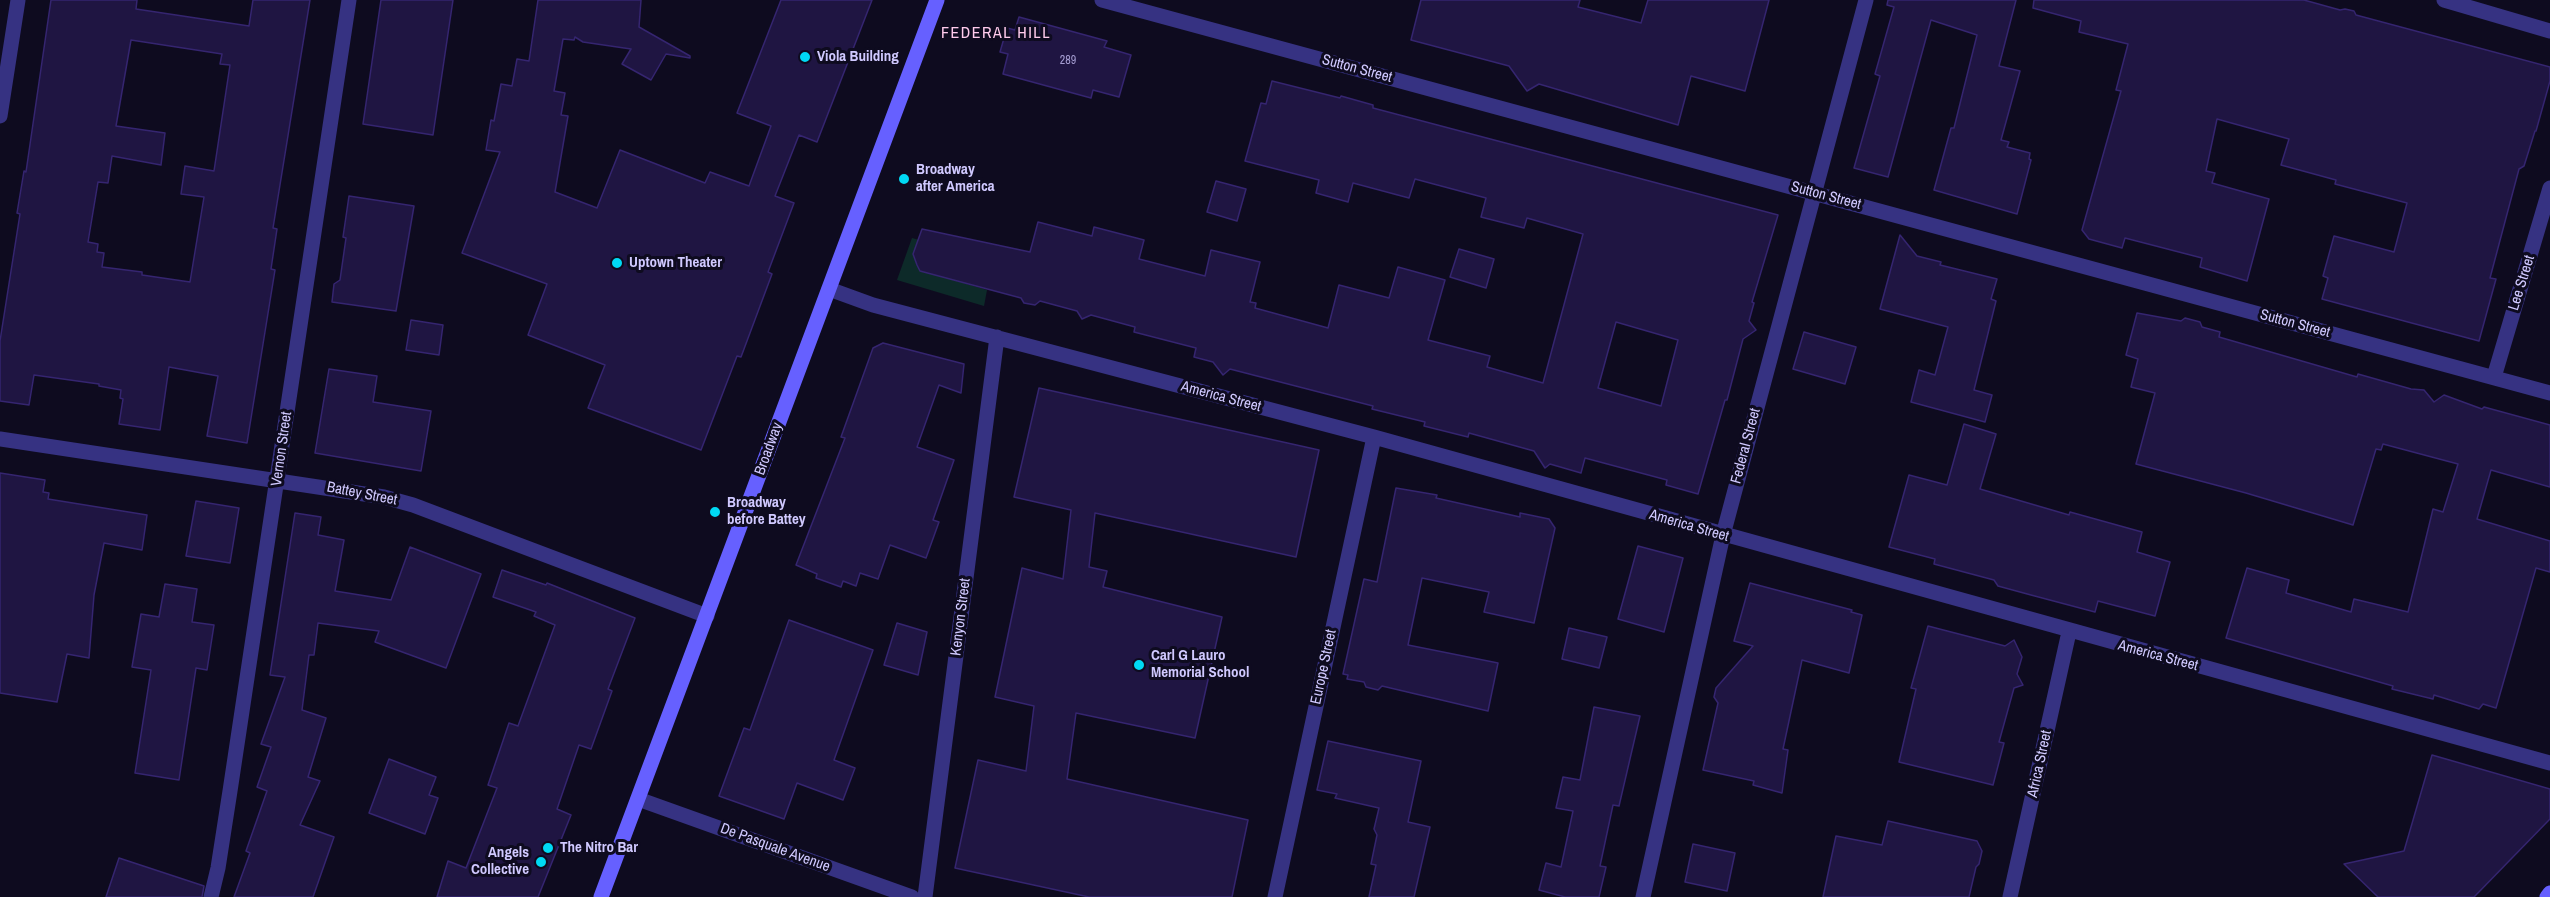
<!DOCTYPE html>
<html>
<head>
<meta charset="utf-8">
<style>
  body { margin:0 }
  canvas { display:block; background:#0e0b1f }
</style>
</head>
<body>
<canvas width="2550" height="897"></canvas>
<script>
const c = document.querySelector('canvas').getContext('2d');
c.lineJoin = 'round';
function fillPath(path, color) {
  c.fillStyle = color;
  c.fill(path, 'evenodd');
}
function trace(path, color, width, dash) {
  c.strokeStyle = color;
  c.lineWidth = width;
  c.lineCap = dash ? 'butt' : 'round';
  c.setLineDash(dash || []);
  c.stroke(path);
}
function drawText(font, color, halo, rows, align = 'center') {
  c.font = font + ' "Archivo Narrow",sans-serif';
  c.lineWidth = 6;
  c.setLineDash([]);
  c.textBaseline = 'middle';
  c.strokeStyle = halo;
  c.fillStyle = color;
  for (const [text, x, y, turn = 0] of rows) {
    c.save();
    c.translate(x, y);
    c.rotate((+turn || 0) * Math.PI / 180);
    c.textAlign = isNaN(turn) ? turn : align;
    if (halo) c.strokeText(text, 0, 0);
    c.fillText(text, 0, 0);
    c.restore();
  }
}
const green = new Path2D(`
  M912,238L919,240L913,254L920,270L987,290L984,306L897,280Z`);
const building = new Path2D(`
  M51,0H137L136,9L249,26L253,0H310L273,228L277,229L271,269L275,270L247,443L207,436L218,376L169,367L160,430L119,424L123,399L120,398L121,390L99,386V384L34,375L29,405L0,401V341L20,214L17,213L24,171L26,172ZM131,40L222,54L220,64L230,65L214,171L185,166L181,194L204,197L190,282L142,275V272L102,267L104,253L97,252L98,244L88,242L98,182L108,183L112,156L161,165L165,133L116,126Z
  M381,0H453L433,135L363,124Z
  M538,0H641L639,27L690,56V58L666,54L651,80L622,64L631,49L583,42L575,37L574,40L563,39L554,91L565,93L561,115L568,116L555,192L597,208L620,150L705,183L710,172L749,186L771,126L737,113L781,0H872L817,142L799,135L775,196L794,203L768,272L772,274L741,357L737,356L701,450L588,408L605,365L528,335L547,284L462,253L500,152L486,150L491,120L494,121L501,84L512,86L517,59L529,61Z
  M1421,0H1580L1578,7L1641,23L1648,0H1769L1745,91L1691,76L1678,125L1539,84L1527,91L1509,66L1411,40Z
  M1888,0H2016L1999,66L2020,71L2001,140L2009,142L2007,147L2030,153L2029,159L2031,160L2017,214L1934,190L1951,128H1954L1977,35L1931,20L1888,177L1854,168L1880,76L1875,74L1894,7L1887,5Z
  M2034,0H2304L2340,10L2345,9L2354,11L2356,15L2550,67V81L2536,131H2535L2524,166L2519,169L2490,278L2496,279L2479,341L2322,299L2328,278L2323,276L2334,236L2394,252L2407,203L2335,184L2336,180L2281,165L2289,139L2217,119L2206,171L2215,173L2212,183L2269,199L2247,281L2200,267L2202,258L2125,238L2122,248L2089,239L2082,230L2121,91L2116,90L2128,44L2079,32L2081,21L2033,8Z
  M1019,17L1107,41L1104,47L1131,55L1119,97L1093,90L1091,98L1003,74L1008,54L1000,52L1007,28L1015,30Z
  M1272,81L1340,98L1341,96L1373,105V108L1778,215L1752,302L1754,303L1749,321L1756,330L1743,339L1727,400H1725L1698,494L1666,485L1667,480L1585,458L1581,473L1550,464L1545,468L1534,451L1469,433L1468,437L1424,426L1425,422L1372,409L1373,406L1230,369L1223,375L1213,362L1194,357L1196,348L1134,332L1135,327L1091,315L1082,319L1077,311L1040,301L1035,305L1024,303L1021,298L920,271L917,265L913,254L922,229L1030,252L1038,222L1092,236L1094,227L1144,240L1139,259L1205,276L1211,250L1260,262L1250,302L1256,303L1255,308L1328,328L1339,285L1389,298L1398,267L1445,280L1428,340L1490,356L1487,367L1543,383L1583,234L1527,218L1524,228L1481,217L1486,198L1415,179L1409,198L1353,183L1348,202L1316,193L1319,180L1245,161L1261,103L1266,104ZM1616,322L1678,340L1661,406L1598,388Z
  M1216,181L1246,189L1237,221L1207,212Z
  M349,196L414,206L396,311L332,302L334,284L340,280L346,238L343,237Z
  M1900,235L1917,256L1941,262L1940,265L1997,279L1991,299L1996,301L1974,390L1992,395L1985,422L1911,402L1919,370L1935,375L1948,327L1880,309Z
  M1459,249L1494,259L1486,288L1450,277Z
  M2137,313L2181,321L2185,318L2200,322L2202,327L2220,332L2219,337L2357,377L2358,374L2411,389L2424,390L2434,402L2444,395L2482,409L2484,407L2550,425V487L2491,470L2477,519L2550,541V572L2536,568L2496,708L2483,704L2479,709L2434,695L2433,699L2392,689L2393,686L2226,638L2247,568L2289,580L2286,593L2351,612L2354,599L2408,612L2433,509L2443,512L2458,464L2383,444L2381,450L2376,449L2353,525L2246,493L2136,464L2155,393L2131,387L2138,359L2126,355Z
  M411,320L443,325L439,355L406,350Z
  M1804,332L1856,347L1845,384L1793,369Z
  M883,343L964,364L961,393L939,385L917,447L954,460L933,520L939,522L926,558L890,545L878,579L860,573L856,586L843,581L841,587L816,578L817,574L796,565L845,438L841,437L873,348Z
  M329,369L377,376L373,402L431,411L421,471L315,453Z
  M1039,388L1319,450L1296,557L1095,513L1089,567L1107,571L1103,587L1222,617L1195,738L1076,713L1067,779L1248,820L1232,897H1089L955,868L978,760L1026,771L1034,706L995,697L1022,568L1063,579L1071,510L1014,497Z
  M1964,424L1996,434L1980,489L2069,515L2070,512L2142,532L2137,552L2170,562L2155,616L2098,601L2095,612L2031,595L1998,586L1994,580L1934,564L1935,559L1889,547L1909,475L1947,485Z
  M0,473L45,480L43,492L49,493L48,499L147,515L142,550L104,543L94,595L89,658L67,654L57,702L0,693Z
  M1396,488L1437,495L1436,498L1520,517V513L1549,519L1555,528L1534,623L1484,612L1489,592L1422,578L1408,645L1498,663L1488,711L1382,686L1378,690L1366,687L1364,682L1347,679L1348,675L1343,674L1364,579L1377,582Z
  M196,501L239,508L230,563L186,556Z
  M295,513L321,517L318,535L344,540L335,591L391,600L410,547L481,574L446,668L375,642L379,631L318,623L314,655H309L302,710L326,718L308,777L320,781L300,825L334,837L313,897H234L250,853L246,851L267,791L257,787L271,747L261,744L285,677L270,675Z
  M1638,546L1683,558L1664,632L1618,619Z
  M502,570L546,585L547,583L635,618L608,689L612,691L591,749L579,745L557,809L571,815L538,897H437L448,861L466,868L497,788L488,785L509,723L518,726L555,625L534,616L536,612L493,597Z
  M1750,583L1852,610L1851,612L1862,615L1849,673L1802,660L1783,749L1788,750L1782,793L1753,785L1754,781L1703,770L1718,703L1714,697L1716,688L1753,646L1734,641Z
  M165,584L197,589L192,622L214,625L207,670L196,668L179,780L135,773L151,670L132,667L141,614L159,617Z
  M789,620L873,650L834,760L855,768L843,800L797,783L784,819L719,796L744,728L750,730Z
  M897,623L927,632L918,675L884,665Z
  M1928,626L2005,646L2014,640L2022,657L2017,674L2023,685L2014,688L1999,742L2004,743L1993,785L1899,762L1916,689L1911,688Z
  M1569,628L1607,637L1599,668L1562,659Z
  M1594,707L1640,716L1619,806L1613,805L1600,866L1606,867L1599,897H1565L1539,890L1546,863L1561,867L1573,811L1556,808L1563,777L1580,780Z
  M1328,741L1421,761L1408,822L1430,827L1414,897H1369L1376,865L1371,864L1377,835L1374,829L1379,808L1335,798L1337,794L1317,790Z
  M2432,755L2550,789V819L2474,897H2378L2344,864L2404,851Z
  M389,759L436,777L429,795L438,798L425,834L369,813Z
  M1888,821L1977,841L1982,851L1979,864L1976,867L1969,897H1823L1836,836L1882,845Z
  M1693,844L1735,853L1727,891L1685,882Z
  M119,858L204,886L202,897H106Z`);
const street = new Path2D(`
  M1102,0L2550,393
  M2444,0L2550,31
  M0,116L18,0
  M829,289L873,305L1374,437L2550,763
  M2494,377L2550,188
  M0,439L384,497L413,505L707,616
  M638,799L912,897
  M211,897L218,868L230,791L349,0
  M925,897L997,337
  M1275,897L1374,437
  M1643,897L1723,535L1866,0
  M2010,897L2069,632`);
const secondary = new Path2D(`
  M601,897L937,0
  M2547,897L2550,893`);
const markers = [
  [805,57,6,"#00d9f4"],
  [904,179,6,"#00d9f4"],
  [617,263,6,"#00d9f4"],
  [715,512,6,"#00d9f4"],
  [1139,665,6,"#00d9f4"],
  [548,848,6,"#00d9f4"],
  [541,862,6,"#00d9f4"]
];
const numberNames = [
  ["289",1068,61]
];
const poiNames = [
  ["Viola Building",817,57],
  ["Broadway",916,170],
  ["after America",916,187],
  ["Uptown Theater",629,263],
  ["Broadway",727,503],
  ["before Battey",727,520],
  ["Carl G Lauro",1151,656],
  ["Memorial School",1151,673],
  ["The Nitro Bar",560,848],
  ["Angels",529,853,"right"],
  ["Collective",529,870,"right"]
];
const streetNames = [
  ["Sutton Street",1357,69,15],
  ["Sutton Street",1826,196,15],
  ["Lee Street",2522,283,-73],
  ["Sutton Street",2295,324,15],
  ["America Street",1221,397,15],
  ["Federal Street",1746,446,-75],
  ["Vernon Street",282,449,-82],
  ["Broadway",769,449,-70],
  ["Battey Street",362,494,11],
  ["America Street",1689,526,16],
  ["Kenyon Street",961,617,-83],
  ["America Street",2158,656,15],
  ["Europe Street",1324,667,-78],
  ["Africa Street",2040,764,-78],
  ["De Pasquale Avenue",775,848,20]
];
const neighbourhoodNames = [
  ["FEDERAL HILL",996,34]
];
fillPath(green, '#0d2a29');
fillPath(building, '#1f1542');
trace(building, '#352570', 1.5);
trace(street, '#363282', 15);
trace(secondary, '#6660ff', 15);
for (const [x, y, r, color] of markers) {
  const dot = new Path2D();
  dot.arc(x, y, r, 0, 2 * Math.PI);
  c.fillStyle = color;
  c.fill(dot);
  trace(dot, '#0e0b1f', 2);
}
drawText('12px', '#a49cd0', null, numberNames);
drawText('bold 15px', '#d0c9ff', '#0e0b1f', poiNames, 'left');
drawText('15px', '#d0c9ff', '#0e0b1f', streetNames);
c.letterSpacing = '1.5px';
drawText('16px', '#ffcbec', '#0e0b1f', neighbourhoodNames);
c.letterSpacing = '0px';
</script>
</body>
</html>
